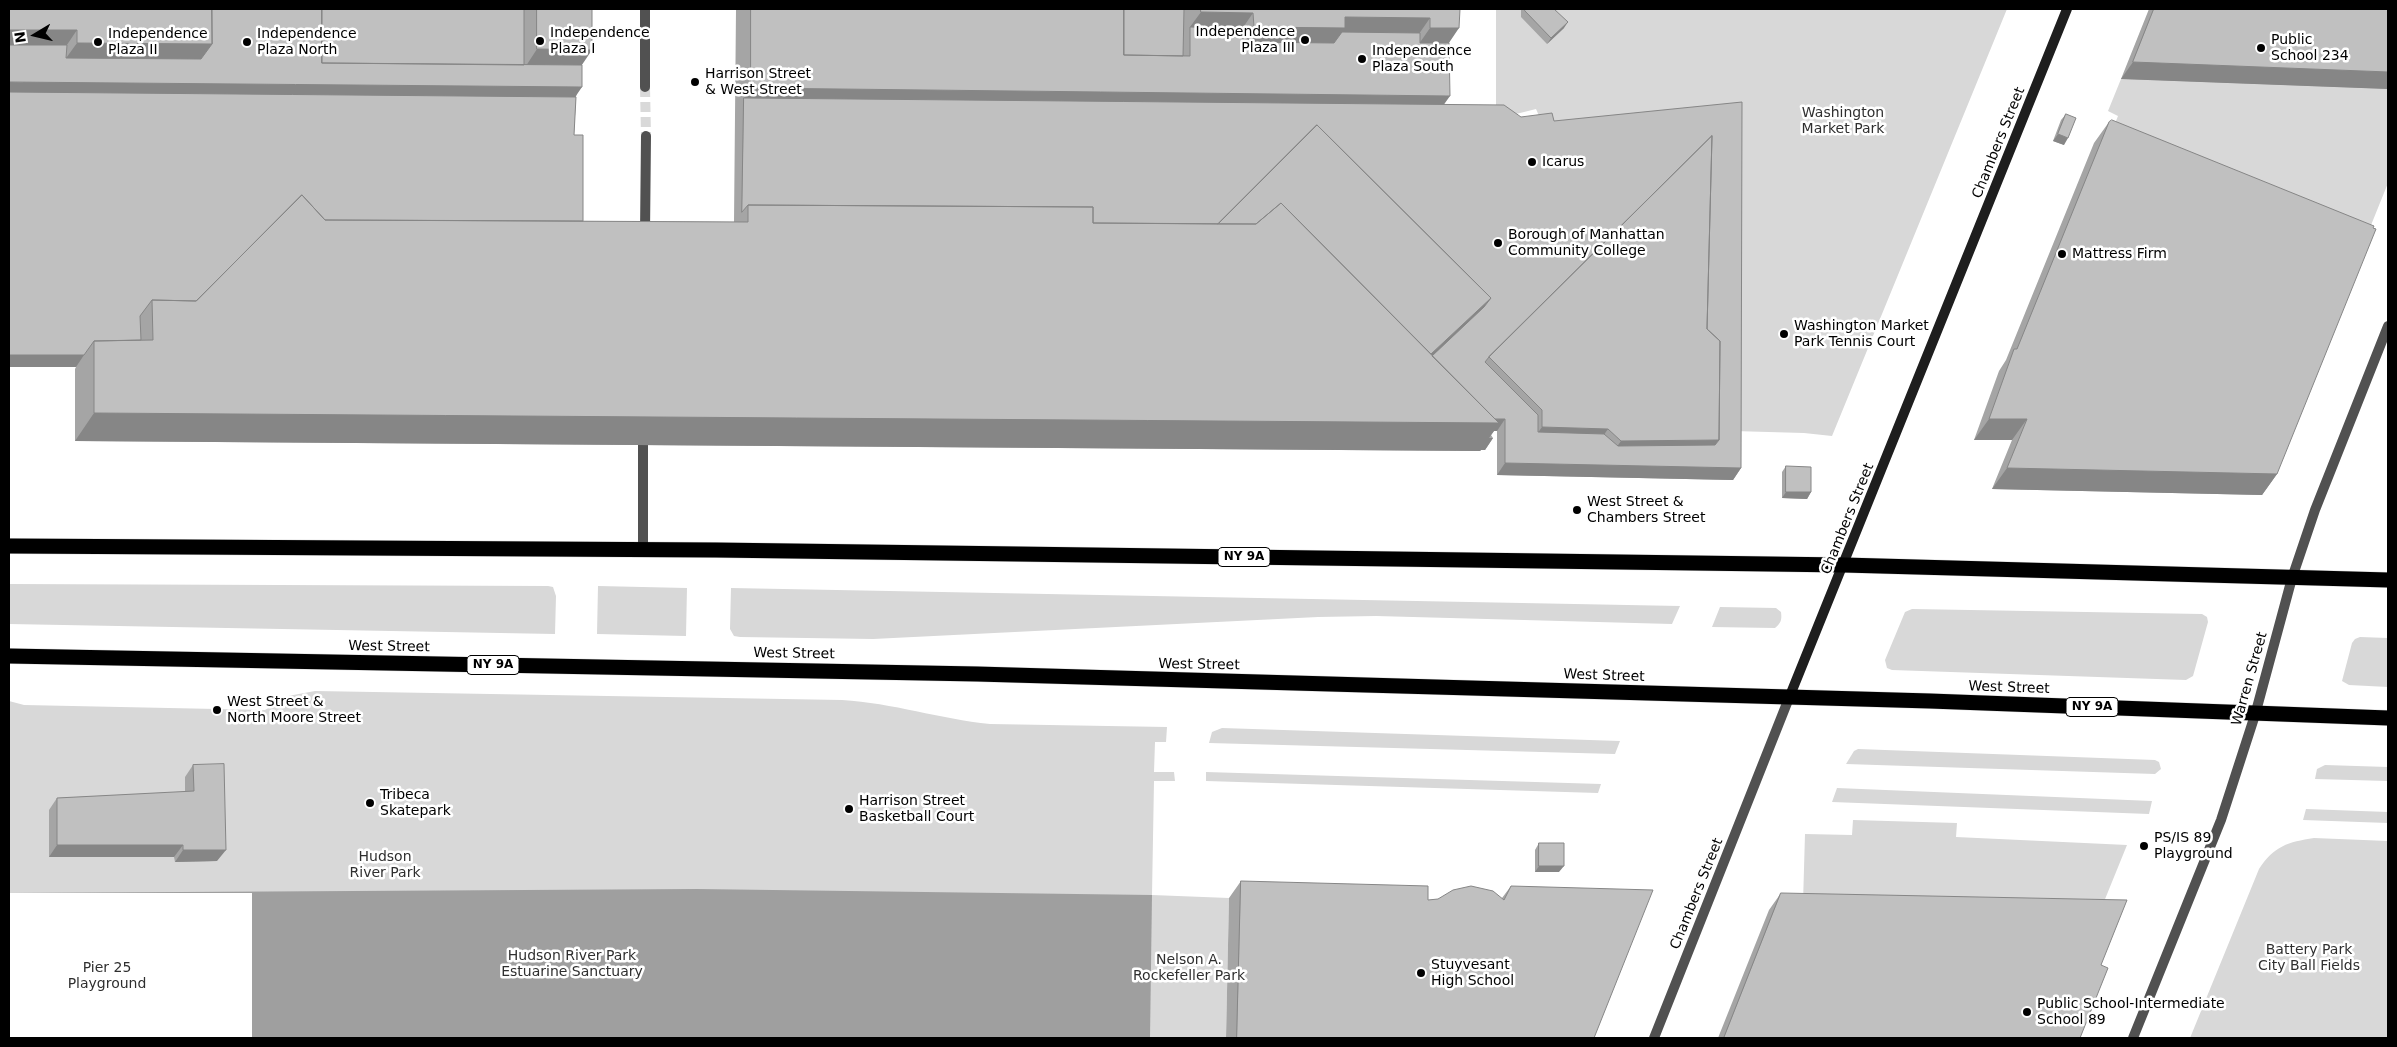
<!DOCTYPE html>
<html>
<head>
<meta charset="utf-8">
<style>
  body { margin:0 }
  #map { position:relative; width:2397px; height:1047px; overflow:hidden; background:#fff; font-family:"DejaVu Sans",sans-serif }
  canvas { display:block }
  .frame { position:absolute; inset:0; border:10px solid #000; pointer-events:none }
  .north { position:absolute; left:10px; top:10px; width:50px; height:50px; -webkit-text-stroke:4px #fff; paint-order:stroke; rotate:261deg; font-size:14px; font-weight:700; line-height:20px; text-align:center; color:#000 }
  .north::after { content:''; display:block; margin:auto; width:18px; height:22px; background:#000; clip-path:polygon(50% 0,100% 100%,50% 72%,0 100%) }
</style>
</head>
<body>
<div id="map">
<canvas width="2397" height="1047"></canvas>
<div class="frame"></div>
<div class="north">N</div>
</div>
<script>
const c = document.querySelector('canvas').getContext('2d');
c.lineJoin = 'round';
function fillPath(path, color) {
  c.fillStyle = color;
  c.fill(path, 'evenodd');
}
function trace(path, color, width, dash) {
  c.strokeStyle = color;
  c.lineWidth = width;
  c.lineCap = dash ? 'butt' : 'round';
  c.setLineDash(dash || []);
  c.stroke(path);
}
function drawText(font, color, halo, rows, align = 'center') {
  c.font = font + ' "DejaVu Sans",sans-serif';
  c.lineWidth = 5;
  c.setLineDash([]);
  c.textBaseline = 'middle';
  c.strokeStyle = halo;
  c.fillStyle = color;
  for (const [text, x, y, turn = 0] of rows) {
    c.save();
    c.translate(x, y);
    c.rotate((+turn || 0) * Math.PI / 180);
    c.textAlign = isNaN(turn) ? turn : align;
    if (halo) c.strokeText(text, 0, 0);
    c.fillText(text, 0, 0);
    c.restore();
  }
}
const green = new Path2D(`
  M1496,9H2007L1832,436L1804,433L1733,431L1543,125L1536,109L1508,116L1496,117Z
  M2121,79L2388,89V183L2361,250L2106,146L2118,116L2108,111Z
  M9,584L548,586L553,587L556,596L555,634L9,624Z
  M598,586L687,588L686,636L597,634Z
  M731,588L1680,606L1672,624L1376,616L1318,617L873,639L740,637L734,636L730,629Z
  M1720,607L1776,608L1781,612C1782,620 1781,623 1775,628L1712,627Z
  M1912,609L2202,614L2207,617L2208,622L2193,676L2186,680L1892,670L1887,668L1885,660L1905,612Z
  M2360,637L2388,638V687L2349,685L2342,681L2352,643L2355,639Z
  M315,691L842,700C893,703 940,719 990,724L1167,727L1166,742H1155L1154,772H1174L1175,781H1154L1152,895L1229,898L1226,1038H9V701L24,705L265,710L288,696Z
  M1222,728L1620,741L1615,754L1209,743L1212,732Z
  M1858,749L2155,760L2159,762L2161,769L2155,774L1846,764L1854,751Z
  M2325,765L2388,767V781L2315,779L2317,769Z
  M1206,772L1601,784L1598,793L1206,781Z
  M1837,788L2152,801L2149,814L1832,802Z
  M2306,809L2388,812V823L2303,820Z
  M1853,820L1957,823L1956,837L2127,845L2101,909L1803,903L1805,834L1852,835Z
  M2314,838L2388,841V1038H2190L2259,869C2274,846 2288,842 2314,838Z`);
const water = new Path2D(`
  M697,889L1152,895L1150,1038H9V893Z`);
const pier = new Path2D(`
  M9,893H252V1038H9Z`);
const streetTunnel = new Path2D(`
  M645,87L646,136`);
const street = new Path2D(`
  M645,9V87
  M645,233L646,136
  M643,549V443
  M1654,1038L1789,698
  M2133,1038L2221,820L2255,715L2292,578L2315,510L2388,326`);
const secondary = new Path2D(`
  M1789,698L2067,9`);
const highway = new Path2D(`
  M9,546L716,550L1844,565L2388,580
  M9,656L977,674L1930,701L2388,718`);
const wall = new Path2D(`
  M9,9H592L576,97L574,135L583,221L734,222L736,9H1460L1449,43L1444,104L1521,117L1554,121L1741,468L1733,480L1497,475V431H1494L1491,435L1493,438L1485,450H1481L1480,451L75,441V369L76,367Z
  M1521,9H1554L1564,28L1547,44L1521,17Z
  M2149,9H2388V89L2121,79Z
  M2066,114L2064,145L2053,141L2061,120Z
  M2109,122L2277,474L2262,495L1992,489L2012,440H1974L1999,371L2006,360L2094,143Z
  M1786,466L1811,492L1807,499L1782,498V472Z
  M193,765L217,861L175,862L174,857H49V810L57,798L185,792V777Z
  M1539,843L1559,872H1535V850Z
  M1241,881L1428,900L1502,898L1511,886L1594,1038H1226L1229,898Z
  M1781,893L2101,965L2080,1038H1718L1769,910Z`);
const shadedWall = new Path2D(`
  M1201,12L1253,13L1228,49L1190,27Z
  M1345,17L1430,18L1405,54L1228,63L1254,27Z
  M1568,22L1564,28L1547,44L1551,38Z
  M1430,28H1459L1434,65L1405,64Z
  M9,30H77L52,67L9,66Z
  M77,43L212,44L186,81L51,79Z
  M537,49L592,50L567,87L524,69Z
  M2133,62L2388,72V89L2121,79Z
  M9,82L582,87L567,109L9,104Z
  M751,88L1450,96L1435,117L744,98Z
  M2058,134L2068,138L2064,145L2053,141Z
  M1491,298L1476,319L1420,371L1426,359Z
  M9,355H84L76,367H9Z
  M94,413L1476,420L1505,419L1497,431H1494L1489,438H1493L1485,450H1481L1480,451L75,441Z
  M1989,419H2027L2012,440H1974Z
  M1542,427L1608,429L1596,446L1530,444Z
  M1719,440L1707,457L1609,458L1621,441Z
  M1505,463L1741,468L1733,480L1497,475Z
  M2007,468L2277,474L2262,495L1992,489Z
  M1786,492H1811L1807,499L1782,498Z
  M57,845H183L174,857H49Z
  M183,850H226L217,861L175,862Z
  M1539,866H1564L1559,872H1535Z`);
const building = new Path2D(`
  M9,9H212V44L77,43V30H9Z
  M212,9H322V63L582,65V87L9,82V45H67L66,58L201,59L212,44Z
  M322,9H524V65L322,63Z
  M537,9H592V50L537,49Z
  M751,9H1124V55L1190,56V27L1243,28V42L1334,43L1342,32L1420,33V43H1449L1450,96L751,88Z
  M1124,9H1184L1183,56L1124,55Z
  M1201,9H1460L1459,28H1430V18L1345,17V28L1254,27L1253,13L1201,12Z
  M1525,9H1554L1568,22L1551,38L1525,11Z
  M2154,9H2388V72L2133,62Z
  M9,92L576,97L574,135H583V221L325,220L302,195L196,301L152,300L140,316L141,340L94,341L84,355H9Z
  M744,98L1504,105L1521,117L1552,113L1554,121L1742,102L1741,468L1505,463V419H1495L1432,356L1484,307L1491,298L1317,125L1218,224L1093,223V207L748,205L742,212ZM1712,136L1707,329L1720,341L1719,440L1715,445L1618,446L1604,434L1538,432V415L1485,362L1489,357Z
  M2066,114L2076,118L2068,138L2058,134Z
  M2112,120L2374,226L2373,228L2376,229L2277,474L2007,468L2027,419H1989L2014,349H2017L2109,122Z
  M1317,125L1491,298L1431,354L1281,203L1256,224H1218Z
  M1712,136L1707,329L1720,341L1719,440L1621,441L1608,429L1542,427V410L1489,357Z
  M302,195L325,220L748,222V205L1093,207V223L1256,224L1281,203L1499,423L94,413V341L153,340L152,300L196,301Z
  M1786,466L1811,467V492H1786Z
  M224,764L226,850H183V845H57V798L194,791L193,765Z
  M1539,843H1564V866H1539Z
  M1241,881L1428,886V900L1438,899L1453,890L1471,886L1493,891L1504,900L1511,886L1653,890L1594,1038H1237Z
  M1781,893L2127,900L2101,965L2108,968L2080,1038H1724Z`);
const markers = [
  [1305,40,5,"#000"],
  [540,41,5,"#000"],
  [98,42,5,"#000"],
  [247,42,5,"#000"],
  [2261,48,5,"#000"],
  [1362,59,5,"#000"],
  [695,82,5,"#000"],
  [1532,162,5,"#000"],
  [1498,243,5,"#000"],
  [2062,254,5,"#000"],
  [1784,334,5,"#000"],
  [1577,510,5,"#000"],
  [217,710,5,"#000"],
  [370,803,5,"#000"],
  [849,809,5,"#000"],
  [2144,846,5,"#000"],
  [1421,973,5,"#000"],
  [2027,1012,5,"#000"]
];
const shields = [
  [1244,557,52],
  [493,665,52],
  [2092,707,52]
];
const shieldNames = [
  ["NY 9A",1244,557],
  ["NY 9A",493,665],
  ["NY 9A",2092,707]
];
const poiNames = [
  ["Independence",1295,32,"right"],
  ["Plaza III",1295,48,"right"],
  ["Independence",550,33],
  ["Plaza I",550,49],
  ["Independence",108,34],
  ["Plaza II",108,50],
  ["Independence",257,34],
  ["Plaza North",257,50],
  ["Public",2271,40],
  ["School 234",2271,56],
  ["Independence",1372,51],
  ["Plaza South",1372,67],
  ["Harrison Street",705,74],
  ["& West Street",705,90],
  ["Icarus",1542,162],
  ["Borough of Manhattan",1508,235],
  ["Community College",1508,251],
  ["Mattress Firm",2072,254],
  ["Washington Market",1794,326],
  ["Park Tennis Court",1794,342],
  ["West Street &",1587,502],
  ["Chambers Street",1587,518],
  ["West Street &",227,702],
  ["North Moore Street",227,718],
  ["Tribeca",380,795],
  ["Skatepark",380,811],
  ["Harrison Street",859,801],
  ["Basketball Court",859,817],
  ["PS/IS 89",2154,838],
  ["Playground",2154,854],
  ["Stuyvesant",1431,965],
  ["High School",1431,981],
  ["Public School-Intermediate",2037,1004],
  ["School 89",2037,1020]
];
const parkNames = [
  ["Washington",1843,113],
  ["Market Park",1843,129],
  ["Hudson",385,857],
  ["River Park",385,873],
  ["Battery Park",2309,950],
  ["City Ball Fields",2309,966],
  ["Hudson River Park",572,956],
  ["Estuarine Sanctuary",572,972],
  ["Nelson A.",1189,960],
  ["Rockefeller Park",1189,976],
  ["Pier 25",107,968],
  ["Playground",107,984]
];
const streetNames = [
  ["Chambers Street",1999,143,-68],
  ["Chambers Street",1848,519,-68],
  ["West Street",389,647,1],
  ["West Street",794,654,1],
  ["West Street",1199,665,1],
  ["West Street",1604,676,2],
  ["Warren Street",2250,679,-74],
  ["West Street",2009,688,2],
  ["Chambers Street",1697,894,-68]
];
fillPath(green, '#d8d8d8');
fillPath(water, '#9f9f9f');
fillPath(pier, '#fff');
trace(streetTunnel, '#d9d9d9', 10, [10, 5]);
trace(highway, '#dbdbdb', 16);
trace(street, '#515151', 10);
trace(secondary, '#1e1e1e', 10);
trace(highway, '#000', 15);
fillPath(wall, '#a5a5a5');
fillPath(shadedWall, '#868686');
fillPath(building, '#c0c0c0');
trace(building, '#868686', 1);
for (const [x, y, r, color] of markers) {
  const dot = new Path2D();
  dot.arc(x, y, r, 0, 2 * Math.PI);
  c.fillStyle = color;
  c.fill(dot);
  trace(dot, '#fff', 2);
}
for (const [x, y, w] of shields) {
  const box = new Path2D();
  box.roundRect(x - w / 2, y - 9.5, w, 19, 4);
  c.fillStyle = '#fff';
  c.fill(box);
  trace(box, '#000', 1);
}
drawText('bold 12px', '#000', null, shieldNames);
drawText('14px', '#000', '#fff', poiNames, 'left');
drawText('14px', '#2f2f2f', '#fff', parkNames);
drawText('14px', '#000', '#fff', streetNames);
</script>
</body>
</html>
